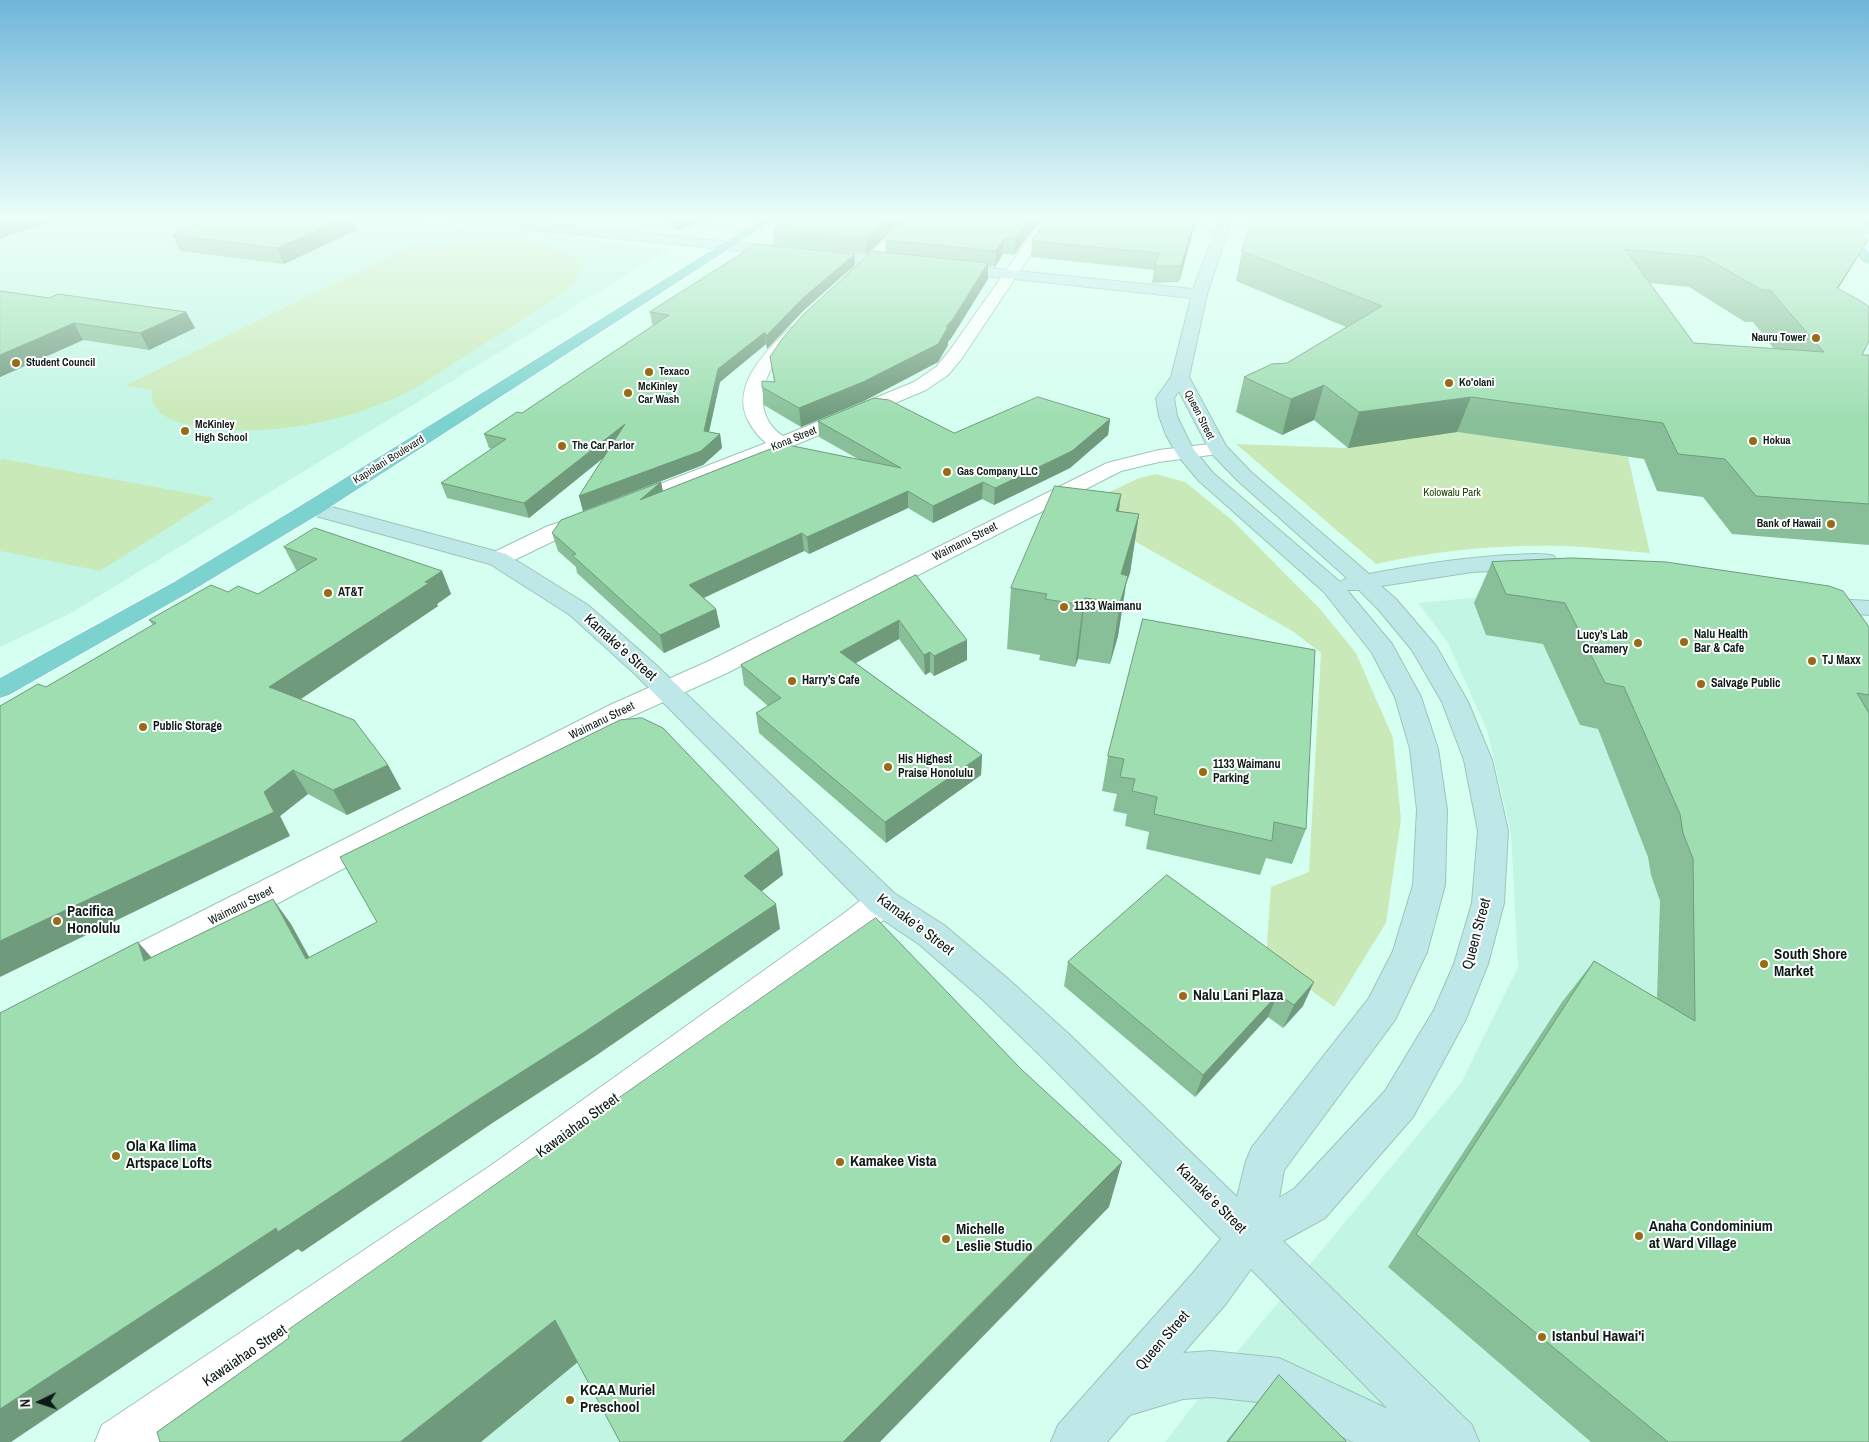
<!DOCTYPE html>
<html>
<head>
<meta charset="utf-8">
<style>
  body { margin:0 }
  #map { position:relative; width:1869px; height:1442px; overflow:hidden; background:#d5fff0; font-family:"Archivo Narrow",sans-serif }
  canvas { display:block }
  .north { position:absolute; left:15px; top:1377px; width:50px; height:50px; -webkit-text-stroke:4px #fff; paint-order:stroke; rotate:266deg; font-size:14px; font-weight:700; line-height:20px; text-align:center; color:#0c1b17 }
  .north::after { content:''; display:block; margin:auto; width:18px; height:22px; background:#0c1b17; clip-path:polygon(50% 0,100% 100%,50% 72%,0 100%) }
</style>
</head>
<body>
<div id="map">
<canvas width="1869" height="1442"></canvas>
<div class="north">N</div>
</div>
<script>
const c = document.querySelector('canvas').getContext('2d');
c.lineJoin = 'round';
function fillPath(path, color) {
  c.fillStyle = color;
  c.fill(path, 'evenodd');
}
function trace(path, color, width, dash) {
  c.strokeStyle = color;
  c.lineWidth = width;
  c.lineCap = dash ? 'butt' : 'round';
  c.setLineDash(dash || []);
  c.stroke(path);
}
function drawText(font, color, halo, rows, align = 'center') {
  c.font = font + ' "Archivo Narrow",sans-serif';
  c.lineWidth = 4;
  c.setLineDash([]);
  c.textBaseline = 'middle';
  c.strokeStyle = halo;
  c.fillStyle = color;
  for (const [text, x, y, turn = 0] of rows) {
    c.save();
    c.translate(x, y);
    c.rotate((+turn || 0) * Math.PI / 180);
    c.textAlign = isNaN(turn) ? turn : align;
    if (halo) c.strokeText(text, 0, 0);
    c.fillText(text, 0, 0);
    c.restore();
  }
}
const built = new Path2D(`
  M0,218H399L669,249L71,613L0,647Z
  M1534,592L1636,596L1869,1442H1165L1207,1388L1461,1083L1518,967L1511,834L1487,730L1448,643L1418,603Z
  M584,1357L630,1442H481Z`);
const green = new Path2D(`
  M505,241C542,243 621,255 555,298C524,318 493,338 462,358C444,369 427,382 408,392C347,423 252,441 186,424C169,420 149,411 152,390L125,386L414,244C444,248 474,241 505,241Z
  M1457,432L1628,457L1650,553C1622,551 1594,547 1566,546C1502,544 1438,550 1376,564L1236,444L1347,448Z
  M3,459L215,498L100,571L0,551V461Z
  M1156,474L1185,482L1232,520L1320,609L1356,653L1393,738L1401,819L1386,923L1334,1007L1266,957L1271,887L1309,872L1321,653L1294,632L1110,527L1055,518L1139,478Z`);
const street = new Path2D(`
  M906,218H919L857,281H847L845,278L847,275Z
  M1043,218H1055L962,358L948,375L926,390L788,448L635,507L628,509L621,507L617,503L621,499L766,443C759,437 753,430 749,422C729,386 767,350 790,328H802L804,331C796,343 783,351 775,363C758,387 757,419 783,436L914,382L936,367L950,350Z
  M1218,443L1225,445L1228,449L1225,453L1159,462L1121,471L727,673L630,717L127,983L115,987L103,983L98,972L103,961L610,705L709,661L1107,463L1159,450Z
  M588,513L596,514L599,519L596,524L564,536L506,564L498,566L490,564L487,559L490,554L548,526Z
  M882,889L894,893L898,902L894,911L867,934L518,1194L161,1442H95L102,1425L490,1166L843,914L870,893Z`);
const secondary = new Path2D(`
  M448,218H490L902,259L907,260L909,263L907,266L902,267L454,222L449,221Z
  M1220,218H1232L1207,294L1189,377L1226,446L1251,472L1369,574C1415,565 1461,558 1508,555C1523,555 1539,552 1554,556L1557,561L1554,566L1546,568L1472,572L1381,586L1396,599L1436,646L1468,702L1492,760L1508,831L1504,903L1488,964L1466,1019L1413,1117L1325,1218L1283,1241L1472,1425L1479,1442H1353L1276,1404L1211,1397L1183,1399L1130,1415L1107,1442H1051L1058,1425L1193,1273L1221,1239L1045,1060L983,1000L920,945L870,911L636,675L570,615L490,564L305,513L302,508L305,503L313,502L506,554L588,605L654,663L894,893L944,925L1007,978L1071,1036L1237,1197L1246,1161L1252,1147L1369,998L1393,951L1413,885L1417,810L1410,749L1395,697L1372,653L1324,592L1199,481L1178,456L1166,435L1159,416L1156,398L1171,377L1191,298L950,272L945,271L943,268L945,265L950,264L1193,289ZM1179,391L1211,453L1237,480L1347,578L1340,582L1213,473L1194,450L1186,435L1177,416L1174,398ZM1347,590H1359L1378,609L1412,650L1442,702L1464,760L1478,831L1472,903L1454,964L1434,1010L1385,1091L1295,1188L1279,1198L1284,1170L1395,1020L1427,952L1445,885L1447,810L1438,749L1421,697L1392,644ZM1251,1269L1388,1409L1279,1358L1211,1351L1183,1353L1225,1305Z
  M1836,218H1853L1869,224V233L1837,221Z
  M1817,598L1869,601V615L1808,610L1805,605L1808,600Z`);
const primary = new Path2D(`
  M763,218H777L321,513L190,592L9,695L0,698V678L174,582L305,503Z
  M1821,218H1834L1869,252V264L1864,263Z
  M1858,218H1869V227L1864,226Z`);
const wall = new Path2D(`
  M210,218H364L354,222L357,230L284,264L180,251L172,235L215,218Z
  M661,218H716L677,230Z
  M904,218L867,254L774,245L773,229L781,224L780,220Z
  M1041,218L1014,255L1003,254L995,267L988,266V279L952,337L948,342V345L938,362L864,401L801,427L764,405L762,387L774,382L770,357L886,252L885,240Z
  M1197,218L1179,282L1152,283L1154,270L1031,257L1032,241Z
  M1868,240L1838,289L1862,355H1869V545L1732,534L1703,497L1657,491L1644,459L1457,432L1348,448L1314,420L1282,435L1236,412L1244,377L1287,363L1346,327L1236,281L1242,251ZM1650,283L1689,287L1745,322H1753L1774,349L1694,343Z
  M855,265L804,310L767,349L766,344L720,382L709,432L720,434L722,448L703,465L583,511L579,496L603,458L529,518L447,498L441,483L492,449L489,448L484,434L522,413L654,325L652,324L650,312Z
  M0,291L49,298L186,312L195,328L149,350L83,340L0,377Z
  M1110,419L1108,435L1070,468L994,505L982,499L933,523L908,508L809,554L804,551L704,598L716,609L720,627L664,653L577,573L576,567L558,551L552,533L661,482L663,491L858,459L819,437L818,421L954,433Z
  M1121,494L1119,511L1139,514L1130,573L1126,584L1118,636L1110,664L1078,659L1075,667L1039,660L1040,655L1007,649L1011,588Z
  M284,547L442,571L451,594L437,604L438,606L301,699L388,765L401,789L347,815L308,794L280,816L290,836L46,687L153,625L149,620L228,592L258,594L297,571L296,570Z
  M1492,562L1869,627V1442H1591L1388,1267L1562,1002L1594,961L1657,999L1660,901L1651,875L1648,857L1598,729L1580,725L1543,644L1486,635L1474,603Z
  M916,575L967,660L934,676L930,672L925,675L899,639L856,663L982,755L981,775L886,843L759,733L756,713L768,706L744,685L741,665Z
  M1143,619L1306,829L1292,864L1266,858L1260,875L1146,849L1149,832L1125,826L1127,814L1113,811L1117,794L1102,791L1108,756Z
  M1167,875L1303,1006L1283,1028L1268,1017L1195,1097L1064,986L1068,962Z
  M1279,1375L1347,1442H1226Z`);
const shadedWall = new Path2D(`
  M7,218H58L0,239V220Z
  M338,218H364L354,222L357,230L284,264L277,248Z
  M675,218H716L677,230Z
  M887,218H904L867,254L866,238Z
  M1031,218H1041L1014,255L1015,239Z
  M1195,218H1197L1179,282L1181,266Z
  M1004,238L1003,254L995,267L996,251Z
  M1868,240L1850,270L1818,320L1837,288Z
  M855,254V265L804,310L767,349L766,336L803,298Z
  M988,263V279L952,337L948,342V345L938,362L864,401L801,427L799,408L946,327Z
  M186,312L195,328L149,350L140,333Z
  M74,323L83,340L0,377V355Z
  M765,332L766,344L720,382L706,445L704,431L718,369Z
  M1324,385L1314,420L1282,435L1291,399Z
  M1471,397L1457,432L1348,448L1359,412Z
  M1110,419L1108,435L1070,468L994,505L995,488Z
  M625,424L628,438L529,518L524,503Z
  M720,434L722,448L703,465L583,511L579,496Z
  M661,482L664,499L640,500Z
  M983,482L982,499L933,523V506Z
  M908,491V508L809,554L807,537Z
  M1121,494L1113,552L1116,511Z
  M1139,514L1130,573L1126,584L1118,636L1110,664L1120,603L1121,574Z
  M802,533L804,551L692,603L689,585Z
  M442,571L451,594L437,604L438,606L283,711L269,687Z
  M1085,598L1078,659L1075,667L1083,605Z
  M716,609L720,627L664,653L660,635Z
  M899,620V639L841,671L840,652Z
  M967,640V660L934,676V656Z
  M930,652V672L925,675L924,655Z
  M982,755L981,775L886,843L885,822Z
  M388,765L401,789L347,815L333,790Z
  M293,770L308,794L280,816L290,836L0,977V941Z
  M779,849L783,875L749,901L744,876Z
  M273,899L291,924L324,984L306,959Z
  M776,904L780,929L594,1057L494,1122L302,1252L298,1249L11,1442H0V1409L276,1228L479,1099Z
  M138,942L160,967L144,961Z
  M1314,982L1303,1006L1283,1028L1294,1005Z
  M1278,994L1268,1017L1195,1097L1203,1075Z
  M1122,1162L1109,1207L880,1442H843Z
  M555,1320L584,1357L481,1442H400Z`);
const building = new Path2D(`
  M217,218H345L277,248L172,235Z
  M784,218H887L866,238L773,229L785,221L780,220Z
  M907,218H1031L1015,239L1004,238L996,251L885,240Z
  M1048,218H1195L1181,266H1155L1159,253L1032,241Z
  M1253,218H1848L1868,240L1837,288L1861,301L1869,307V341L1862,355H1869V504L1756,496L1725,459L1678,454L1663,423L1471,397L1359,412L1324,385L1291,399L1244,377L1272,364L1287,363L1382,306L1242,251ZM1625,249L1704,257L1762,290H1770L1824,352L1694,343Z
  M757,244L855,254L803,298L766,336L765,332L718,369L704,431L720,434L701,451L579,496L625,424L524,503L441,483L506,439L484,434L517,412L522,413L669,315L650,312Z
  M873,251L988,263L953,319L946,327H948L938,344L863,382L799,408L762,387V381L775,382L770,357L782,339L803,315Z
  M0,291L49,298L58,294L186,312L140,333L74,323L0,355Z
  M1038,397L1110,419L1072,451L995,488L983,482L933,506L908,491L807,537L802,533L689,585L716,609L660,635L572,555L576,554L552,533L561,520L661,482L640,500L783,444L901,468L818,421L874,398L889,400L954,433Z
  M1055,486L1121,494L1116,511L1139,514L1121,574L1128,576L1120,603L1085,598L1083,605L1045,599L1047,594L1011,588Z
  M315,528L442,571L425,582L429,583L269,687L354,720L388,765L333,790L293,770L264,792L274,812L0,941V706L38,684L46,687L156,623L149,620L211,585L228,592L238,586L258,594L317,559L284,547Z
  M1572,558L1666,562L1829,586L1843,591L1869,627V695L1857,693L1869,713V1442H1668L1416,1234L1594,961L1695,1021L1693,859L1683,833L1680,814L1624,687L1605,683L1565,603L1506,594L1492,562Z
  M916,575L967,640L934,656L930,652L924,655L899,620L840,652L982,755L885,822L756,713L781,698L741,665Z
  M1143,619L1315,650L1306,829L1274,822L1272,841L1154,814L1157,797L1132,791L1135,779L1120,777L1124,759L1108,756Z
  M642,718L663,728L779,849L744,876L776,904L583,1033L479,1099L278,1232L276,1228L0,1409V1013L138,942L144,961L273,899L306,959L377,922L340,857L620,720Z
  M1167,875L1314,982L1294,1005L1278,994L1203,1075L1068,962Z
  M876,918L1021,1069L1122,1162L843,1442H620L555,1320L400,1442H160L157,1432L289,1338L287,1331Z
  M1279,1375L1347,1442H1228Z`);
const markers = [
  [1816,338,5,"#966c18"],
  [16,363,5,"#966c18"],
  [649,372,5,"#966c18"],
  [1449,383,5,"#966c18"],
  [628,393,5,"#966c18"],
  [185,431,5,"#966c18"],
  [1753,441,5,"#966c18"],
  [562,446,5,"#966c18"],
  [947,472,5,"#966c18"],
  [1831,524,5,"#966c18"],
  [328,593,5,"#966c18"],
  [1064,607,5,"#966c18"],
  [1684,642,5,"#966c18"],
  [1638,643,5,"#966c18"],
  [1812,661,5,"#966c18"],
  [792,681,5,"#966c18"],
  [1701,684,5,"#966c18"],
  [143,727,5,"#966c18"],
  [888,767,5,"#966c18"],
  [1203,772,5,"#966c18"],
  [57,921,5,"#966c18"],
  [1764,964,5,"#966c18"],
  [1183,996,5,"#966c18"],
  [116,1156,5,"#966c18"],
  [840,1162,5,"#966c18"],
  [1639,1236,5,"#966c18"],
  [946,1239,5,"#966c18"],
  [1542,1337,5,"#966c18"],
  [570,1400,5,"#966c18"]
];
const farPoinames = [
  ["Nauru Tower",1806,338,"right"],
  ["Student Council",26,363],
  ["Texaco",659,372],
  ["Ko'olani",1459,383],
  ["McKinley",638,387],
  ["Car Wash",638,400],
  ["McKinley",195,425],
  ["High School",195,438],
  ["Hokua",1763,441],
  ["The Car Parlor",572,446],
  ["Gas Company LLC",957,472],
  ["Bank of Hawaii",1821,524,"right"]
];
const farStreetnames = [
  ["Queen Street",1199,415,63],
  ["Kona Street",794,439,-22],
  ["Kapiolani Boulevard",389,460,-32]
];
const farParknames = [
  ["Kolowalu Park",1452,493]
];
const streetNames = [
  ["Waimanu Street",965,542,-27],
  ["Waimanu Street",602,721,-26],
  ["Waimanu Street",241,906,-27]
];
const poiNames = [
  ["AT&T",338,593],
  ["1133 Waimanu",1074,607],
  ["Nalu Health",1694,635],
  ["Bar & Cafe",1694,649],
  ["Lucy’s Lab",1628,636,"right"],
  ["Creamery",1628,650,"right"],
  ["TJ Maxx",1822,661],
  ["Harry’s Cafe",802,681],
  ["Salvage Public",1711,684],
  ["Public Storage",153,727],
  ["His Highest",898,760],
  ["Praise Honolulu",898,774],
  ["1133 Waimanu",1213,765],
  ["Parking",1213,779]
];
const nearStreetnames = [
  ["Kamakeʻe Street",620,648,42],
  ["Kamakeʻe Street",915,925,37],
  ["Queen Street",1477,934,-75],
  ["Kawaiahao Street",578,1126,-36],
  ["Kamakeʻe Street",1211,1199,45],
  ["Queen Street",1163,1341,-49],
  ["Kawaiahao Street",245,1356,-34]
];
const nearPoinames = [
  ["Pacifica",67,912],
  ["Honolulu",67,929],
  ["South Shore",1774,955],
  ["Market",1774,972],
  ["Nalu Lani Plaza",1193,996],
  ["Ola Ka Ilima",126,1147],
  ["Artspace Lofts",126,1164],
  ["Kamakee Vista",850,1162],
  ["Anaha Condominium",1649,1227],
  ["at Ward Village",1649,1244],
  ["Michelle",956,1230],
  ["Leslie Studio",956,1247],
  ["Istanbul Hawai'i",1552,1337],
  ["KCAA Muriel",580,1391],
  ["Preschool",580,1408]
];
fillPath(built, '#c2f5e3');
fillPath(green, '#cae9b8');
trace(street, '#9dc5b7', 2);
trace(secondary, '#9dc5b7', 2);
trace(primary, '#fff', 2);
fillPath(street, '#fff');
fillPath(secondary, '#bde8e7');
fillPath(primary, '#7cd2ce');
fillPath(wall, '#89bf98');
fillPath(shadedWall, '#6f9b7c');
fillPath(building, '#9fdeb1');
trace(building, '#6f9b7c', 1);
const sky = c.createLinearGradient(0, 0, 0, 420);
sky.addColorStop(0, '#6fb6da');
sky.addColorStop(0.52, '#ecfff8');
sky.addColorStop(1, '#ecfff800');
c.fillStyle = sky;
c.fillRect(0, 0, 1869, 420);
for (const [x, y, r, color] of markers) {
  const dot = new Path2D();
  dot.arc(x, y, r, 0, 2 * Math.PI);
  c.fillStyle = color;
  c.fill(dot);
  trace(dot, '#fff', 2);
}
drawText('bold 11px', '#0c1b17', '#fff', farPoinames, 'left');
drawText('11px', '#0c1b17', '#fff', farStreetnames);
drawText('11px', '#204202', '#fff', farParknames);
drawText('12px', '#0c1b17', '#fff', streetNames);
drawText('bold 12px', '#0c1b17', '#fff', poiNames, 'left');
drawText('15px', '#0c1b17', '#fff', nearStreetnames);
drawText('bold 15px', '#0c1b17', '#fff', nearPoinames, 'left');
</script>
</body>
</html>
